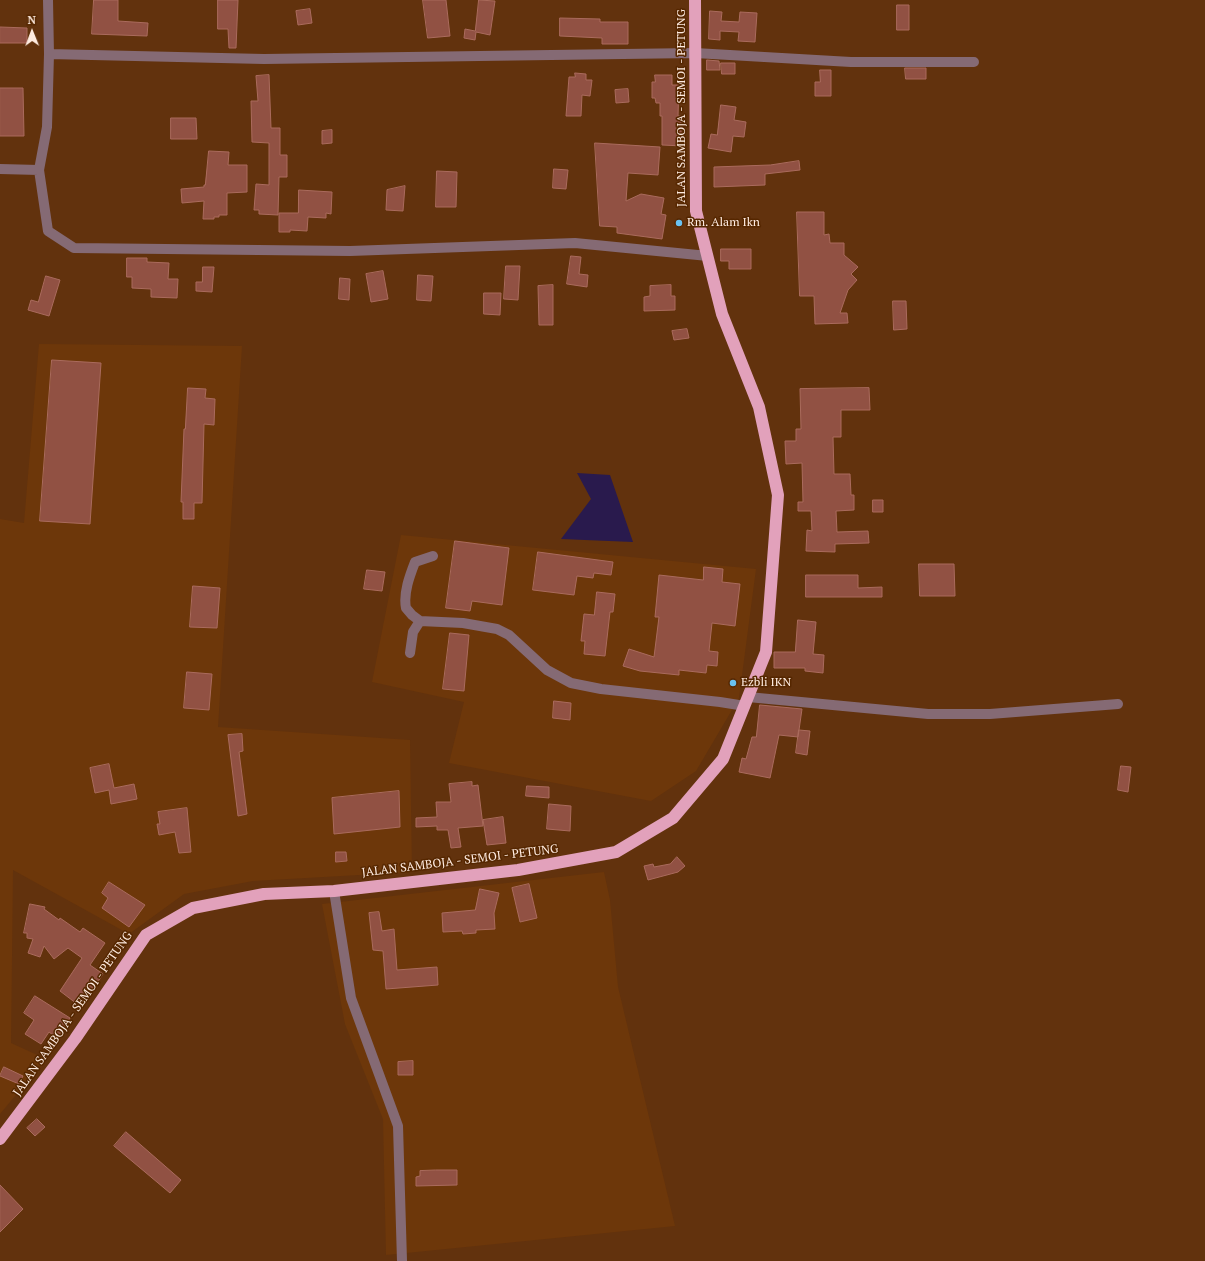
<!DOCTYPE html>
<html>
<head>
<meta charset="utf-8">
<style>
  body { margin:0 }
  #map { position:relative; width:1205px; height:1261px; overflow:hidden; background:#62320d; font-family:"PT Serif",serif }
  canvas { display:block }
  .north { position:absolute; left:12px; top:12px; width:40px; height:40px; -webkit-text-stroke:3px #562700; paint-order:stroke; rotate:359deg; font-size:11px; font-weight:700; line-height:16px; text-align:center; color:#ffece1 }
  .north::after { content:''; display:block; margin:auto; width:14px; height:18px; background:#ffece1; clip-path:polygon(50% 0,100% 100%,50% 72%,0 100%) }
</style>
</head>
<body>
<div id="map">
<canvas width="1205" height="1261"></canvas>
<div class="north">N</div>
</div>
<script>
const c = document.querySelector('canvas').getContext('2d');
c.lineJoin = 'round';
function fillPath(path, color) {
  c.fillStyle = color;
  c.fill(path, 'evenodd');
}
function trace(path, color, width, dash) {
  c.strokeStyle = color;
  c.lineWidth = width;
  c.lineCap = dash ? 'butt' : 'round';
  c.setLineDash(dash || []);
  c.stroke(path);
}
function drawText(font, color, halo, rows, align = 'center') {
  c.font = font + ' "PT Serif",serif';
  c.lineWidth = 3;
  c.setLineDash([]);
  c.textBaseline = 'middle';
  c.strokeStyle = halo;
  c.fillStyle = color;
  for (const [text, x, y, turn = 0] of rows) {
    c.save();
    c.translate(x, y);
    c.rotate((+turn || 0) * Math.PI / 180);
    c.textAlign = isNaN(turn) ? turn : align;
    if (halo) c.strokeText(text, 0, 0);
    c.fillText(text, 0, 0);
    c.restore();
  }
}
const built = new Path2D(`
  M39,344L242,346L218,727L410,740L412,872L253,881L184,894L129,934L13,870L11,1043L46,1059L0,1114V519L24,523Z
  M401,535L756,569L739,698L696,771L651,801L449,763L464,702L372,682Z
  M604,872L610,900L618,987L675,1226L386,1255L383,1119L345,1024L322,904Z`);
const water = new Path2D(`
  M577,473L610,475L633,542L561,539L591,499Z`);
const building = new Path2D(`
  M94,0H118V21L148,23L147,36L92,34Z
  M218,0H238L236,48H229L228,29H218Z
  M423,0H446L450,36L428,38Z
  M479,0L495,1L490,35L476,32L475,40L464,38L465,29L475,31Z
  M897,5H909V30H897Z
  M310,9L312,23L298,25L296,11Z
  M710,11L722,12L721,21L739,22L740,12L757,13L755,42L738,41L739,32L720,31V40L709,39Z
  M560,18L600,19V22H628V44H602V38L560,36Z
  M0,27L27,28V43H0Z
  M707,60L719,61L720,70H707Z
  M721,63H735V74H722Z
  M905,68H926V79H906Z
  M820,70H831V96H815V82H820Z
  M575,73L586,74V80H592L590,96L582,95L581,116H566L569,77H575Z
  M269,75L271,128H280V155H287V177H279L278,215L259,214V210H254L256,184L269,185V143L252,142L251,101H258L256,76Z
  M655,75H672V85H679L678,116H681V136H684L683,146L662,145V116H660V103H656L655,98H652V82H655Z
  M0,88H23L24,136H0Z
  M628,89L629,102L616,103L615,90Z
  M721,105L736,107L734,120L746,122L744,137L733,136L731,152L708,148L711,134L717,135Z
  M171,118H196L197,139H171Z
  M332,130V143L322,144V131Z
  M595,143L660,147L658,175L628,173L626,201L641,194L664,198L661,214L666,215L662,239L617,233V227L600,226Z
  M209,151L229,152L228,165H247V192L227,193V215H219V217H214V219H203L204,201L182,203L181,189L204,187V185H205Z
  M799,161L800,170L765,174V185L714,187V167L770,165Z
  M554,169L568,170L566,189L553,188Z
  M437,171L457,172L456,207H436Z
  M405,186L403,211L386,210L387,190Z
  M299,190L332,192L331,214L326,213V218L308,217L307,231L290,230V232H279V213H298Z
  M797,212H824V235L829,234L830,243H844V255L858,267L851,274L857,280L848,290L840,313H847L848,323L815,324L814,296H800Z
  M721,249H751V269H729V261H721Z
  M571,256L581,257L579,274L588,275L587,287L567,284Z
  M127,258H147V262L169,263L168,279H178L177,298L151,297V289L132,288V277H127Z
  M506,266H520L518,300L504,299Z
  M203,267H214L212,292L196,291V282H202Z
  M383,271L388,299L371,302L366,274Z
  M418,275L433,276L431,301L417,300Z
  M46,276L60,280L49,316L28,310L31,300L38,302Z
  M340,278L350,279L349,300L339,299Z
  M553,285V325H539L538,286Z
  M671,285V296H675V310L644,311V297L650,296V286Z
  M484,293H501L500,315L484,314Z
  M893,301H906L907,329L894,330Z
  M687,329L689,338L674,340L672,331Z
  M52,360L101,363L90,524L40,521Z
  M188,388L206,389L205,398L215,399L214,425L204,424L202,503H194V519H183V502H181L184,429H185Z
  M869,388L870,410H841V437H833L834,474H850L851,495H854V510L836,511L837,532L868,531L869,543L835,544V552L806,551L807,530L812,531L811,511H798V502H803L802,463L786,464L785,441H796V429H801L800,389Z
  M873,500H883V512H873Z
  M455,541L509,548L502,605L472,601L470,611L446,608Z
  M538,552L613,562L611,575L594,573L593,578L577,576L574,595L533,590Z
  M919,564H954L955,596H920Z
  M704,567L723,569L722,582L740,584L735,626L712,623L709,651L718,652L717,666L707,665L706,673L679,670V675L640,671L623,666L629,649L654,657L659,617H655L659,575L703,580Z
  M367,570L385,572L382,591L364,589Z
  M806,575H858V588L882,587V597H806Z
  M193,586L220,588L217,628L190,627Z
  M597,592L615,594L613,612H610L605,656L584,654L585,641H581L584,614L594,615Z
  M798,620L816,622L813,654L824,655L823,673L805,671V668H774V652H795Z
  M450,633L469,635L464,691L443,689Z
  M187,672L212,674L209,710L184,708Z
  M554,701L571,703L570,720L553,718Z
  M760,705L802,709L798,737L779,735L770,778L739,772L742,758L746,759L752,737H756Z
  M799,730L810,731L807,755L796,753Z
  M242,734L243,751L239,752L247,814L238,816L228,735Z
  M109,764L114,788L134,784L137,799L111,804L109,790L95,793L90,768Z
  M1121,766L1131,767L1128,792L1118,790Z
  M472,782V786L478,785L483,826L458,828L461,847L451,848L448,830H437V826L416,827V818L437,817L436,802H451L449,784Z
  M527,786L549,787V798L526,796Z
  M399,791L400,827L334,834L332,798Z
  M549,804L571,806L570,831L547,829Z
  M187,808L191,852L179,853L175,832L159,835L157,824H160L158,812Z
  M503,817L506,843L487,845L483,820Z
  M336,852H346L347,861L336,862Z
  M677,857L685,866L678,872L648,880L644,866L653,864L654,867L670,864Z
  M109,882L145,905L129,927L102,908L108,898L102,893Z
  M529,884L537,918L520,922L512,888Z
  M480,889L499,893L494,913L495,929L476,930V933L463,934L462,931L443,932L442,913L475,910Z
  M30,904L45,907L44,909L59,920L60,918L80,932L83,928L105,943L90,965L103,974L81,1007L60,991L82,958L68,948L54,959L44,946L40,957L28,953L33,939L27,938V933H24Z
  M379,912L382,931L394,929L397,970L437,967L438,985L386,989L383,951L373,950L369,913Z
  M35,996L70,1018L57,1038L49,1032L41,1044L25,1034L34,1020L24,1013Z
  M413,1061V1075H398V1062Z
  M4,1067L23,1076L19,1084L0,1076Z
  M37,1119L45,1127L35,1136L27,1128Z
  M126,1132L181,1180L170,1193L114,1146Z
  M436,1170H457V1185L416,1186V1177L420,1176V1171Z
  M0,1185L23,1209L0,1232Z`);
const minor = new Path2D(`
  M48,0L49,54L47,127L39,170L48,231L74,248L350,251L575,243L708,256
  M49,54L264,59L695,53L851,62H974
  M0,169L39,170
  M433,556L415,562C410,575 403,593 406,608L412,615L420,621L463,623L497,629L509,635L547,670L571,683L601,689L720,702L745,706
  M410,653L413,632L420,621
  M748,697L928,714H990L1118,704
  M334,891L351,998L398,1126L402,1261`);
const highway = new Path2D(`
  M0,1139L75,1039L146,935L193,908L264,894L334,891L518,870L616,852L673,818L723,759L766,652L778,495L759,407L722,314L696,211L695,0`);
const markers = [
  [679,223,4,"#6ac3f2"],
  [733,683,4,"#6ac3f2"]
];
const streetNames = [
  ["JALAN SAMBOJA - SEMOI - PETUNG",682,108,-90],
  ["JALAN SAMBOJA - SEMOI - PETUNG",460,861,-7],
  ["JALAN SAMBOJA - SEMOI - PETUNG",73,1014,-55]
];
const poiNames = [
  ["Rm. Alam Ikn",687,223],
  ["Ezbli IKN",741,683]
];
fillPath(built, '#6d370a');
fillPath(water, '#291a4d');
fillPath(building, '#915143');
trace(building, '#aa6b5d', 1);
trace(minor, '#856a74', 10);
trace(highway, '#e2a1bb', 12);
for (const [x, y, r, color] of markers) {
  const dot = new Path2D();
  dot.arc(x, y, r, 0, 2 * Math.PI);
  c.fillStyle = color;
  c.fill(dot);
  trace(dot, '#562700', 1.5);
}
drawText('12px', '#ffece1', '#562700', streetNames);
drawText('12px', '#ffece1', '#562700', poiNames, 'left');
</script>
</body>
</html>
